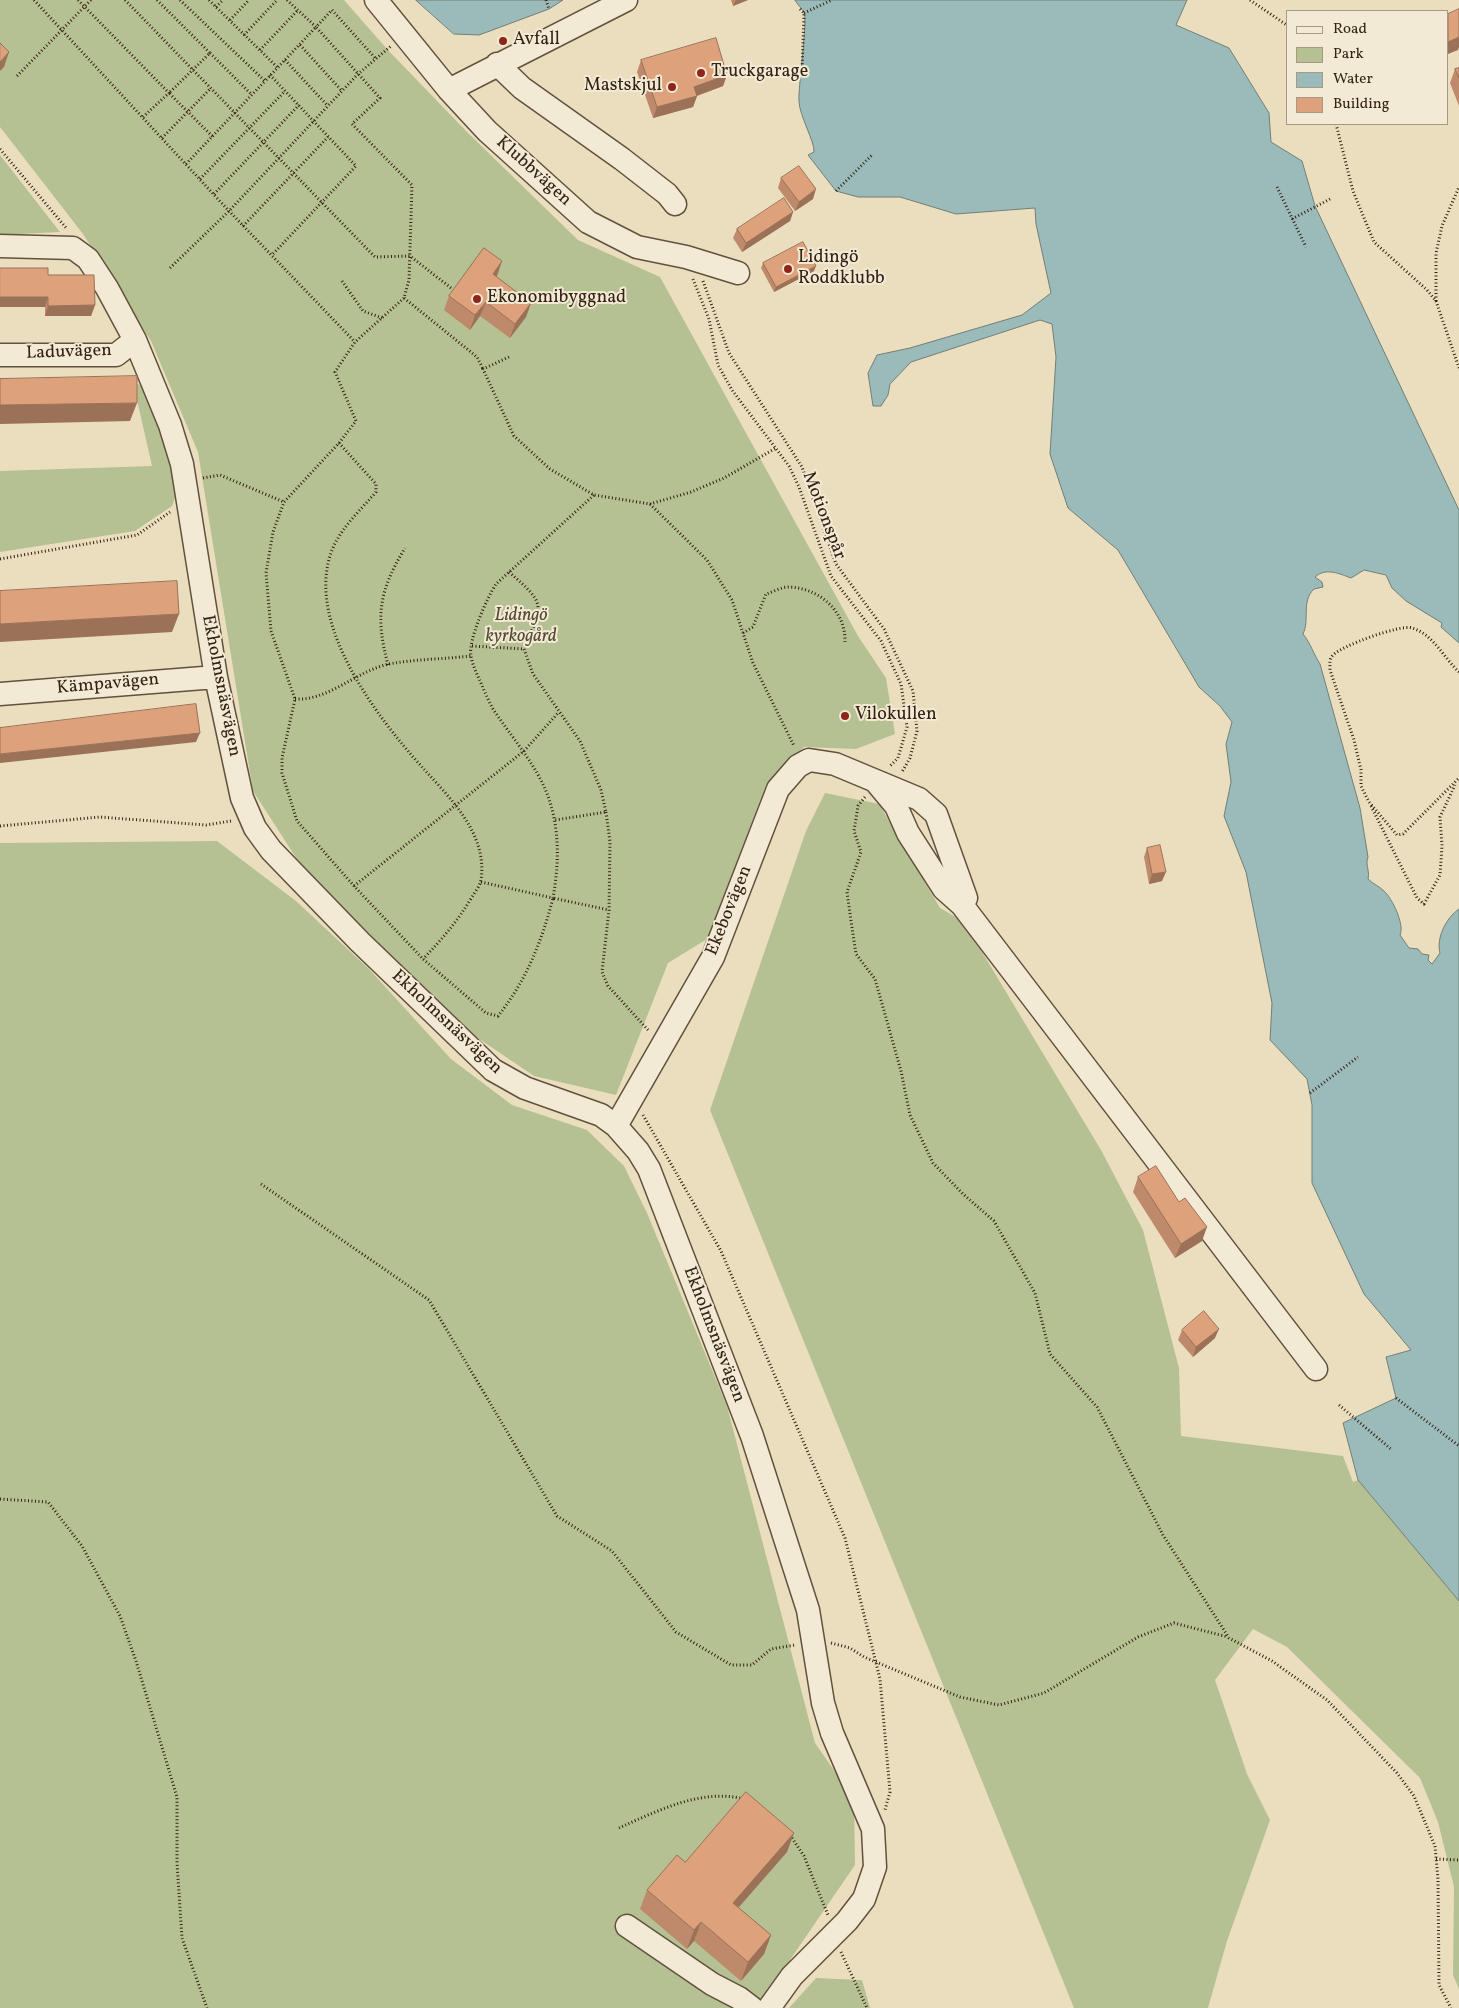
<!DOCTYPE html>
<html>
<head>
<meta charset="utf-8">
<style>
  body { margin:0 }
  #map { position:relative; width:1459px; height:2008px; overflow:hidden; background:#ebdebe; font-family:Vollkorn,serif }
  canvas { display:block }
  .legend { position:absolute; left:1286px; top:10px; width:162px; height:115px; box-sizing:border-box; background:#f2ead5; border:1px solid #a69a87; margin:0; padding:6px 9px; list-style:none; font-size:15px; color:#342212 }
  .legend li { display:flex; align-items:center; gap:10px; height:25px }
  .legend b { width:25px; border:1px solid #a69a87 }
</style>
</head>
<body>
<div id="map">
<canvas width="1459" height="2008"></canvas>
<ul class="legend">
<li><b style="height:6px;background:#f2ead5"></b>Road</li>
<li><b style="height:14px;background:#b6c193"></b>Park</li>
<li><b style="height:14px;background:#9abbb9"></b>Water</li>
<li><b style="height:14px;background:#dda17c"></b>Building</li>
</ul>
</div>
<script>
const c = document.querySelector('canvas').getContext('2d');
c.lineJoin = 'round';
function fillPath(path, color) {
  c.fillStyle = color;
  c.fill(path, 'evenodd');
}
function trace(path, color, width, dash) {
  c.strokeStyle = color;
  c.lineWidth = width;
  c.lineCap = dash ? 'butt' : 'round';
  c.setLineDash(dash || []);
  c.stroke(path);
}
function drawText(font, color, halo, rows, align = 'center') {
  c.font = font + ' Vollkorn,serif';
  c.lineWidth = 4;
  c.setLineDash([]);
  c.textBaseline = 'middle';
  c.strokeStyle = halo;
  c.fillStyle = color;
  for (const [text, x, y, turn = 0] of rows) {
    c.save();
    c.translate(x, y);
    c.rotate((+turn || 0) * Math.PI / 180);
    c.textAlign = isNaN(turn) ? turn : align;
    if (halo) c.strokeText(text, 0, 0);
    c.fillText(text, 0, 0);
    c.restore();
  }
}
const green = new Path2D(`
  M0,0H344L387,49L467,132L578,240L660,277L858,636L886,678L895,734L856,749L804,747L766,785L707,939L668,963L616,1095L534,1076L475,1036L406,973L302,867L253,791L198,452L151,341L83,234L0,127Z
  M0,155L60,232L0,235Z
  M136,383L144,387L180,485L172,506L135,531L0,552V471L152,466L137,400Z
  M825,793L879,804L940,908L964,922L1101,1150L1143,1230L1179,1368L1181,1436L1343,1456L1353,1482L1358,1480L1459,1601V1989L1453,1975L1454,1887L1438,1822L1420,1778L1287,1647L1253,1629L1215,1680L1247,1774L1270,1820L1227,1941L1208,2008H1074L710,1110L806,831Z
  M217,841L296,901L369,969L451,1059L512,1105L587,1130L624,1166L647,1213L727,1406L815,1743L854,1799L855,1865L757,2008H0V843Z
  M816,1978L862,1980L870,2008H789Z`);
const water = new Path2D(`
  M416,0H563L549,9L479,35L454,34Z
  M795,0H1187L1176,25L1229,48L1269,113L1271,142L1302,161L1315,206L1459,510V643L1441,627L1442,623L1406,601L1392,588L1386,575L1364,570L1351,578C1340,574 1326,567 1315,577L1322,582L1323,587L1314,589C1301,601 1310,620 1303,634C1311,644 1313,653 1320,664L1360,808L1368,857C1365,865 1370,870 1368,879C1373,884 1379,886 1384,891C1392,898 1405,925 1400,935L1409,948L1418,949L1422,954L1429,955L1428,960L1432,964L1440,953C1436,938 1446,918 1459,909V1601L1358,1480L1343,1423L1396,1398L1386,1357L1411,1350L1364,1294L1312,1183V1105L1307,1079L1270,1040L1272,1003L1246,872L1224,816L1231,782L1226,744L1232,722L1220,706L1199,687L1118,550L1068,508L1050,454L1056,357L1052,324L1040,320L911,362L890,384L888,395L881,406H873L868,373L877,355L910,348L1022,315L1051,293L1036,224L1035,208L956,214L900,197H858L836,191L808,155L814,152C815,142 799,115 799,101C798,87 808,20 804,12C802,9 797,4 795,0Z`);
const path = new Path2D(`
  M34,0L229,211L355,342
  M78,0L169,93L143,117
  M125,0L375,257L410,256L451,288
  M157,0L210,53L169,93L213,137
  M180,0L265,81L316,27L380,98L352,124L412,185L409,280L404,298L477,357L483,369
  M209,0L278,68
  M287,0L316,27L332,10L376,59
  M546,0L549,9
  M1250,0L1288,26
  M216,7L223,0
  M800,9L804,13L802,72
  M804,13L832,0
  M230,20L249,0
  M244,35L277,0
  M300,45L342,91
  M260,50L298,10
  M210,53L252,95
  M285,60L328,106
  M270,75L356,166L272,255
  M17,76L91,0
  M1336,124L1353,191L1374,242L1427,290L1436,301L1459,368
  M162,138L211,88
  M0,149L67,229
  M186,164L265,81
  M200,179L285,91
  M1277,187L1306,247
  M836,191L872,155
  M214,194L299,105
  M1292,219L1332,198
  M243,226L328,137
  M170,268L229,211L358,74L391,46
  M693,279L709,319L718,365L732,390L789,466L799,487L831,576L881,641L901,684L907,727L898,758L889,767
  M342,281L363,311L382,318
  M703,281L729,353L802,467L836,564L884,629L913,691L917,731L910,758L902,772
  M404,298L355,342L335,372L356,421L339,443L284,502L273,532L266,573L271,631L295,699L282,758V773L297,821L354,886L423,959L486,1013L498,1016C526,981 542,941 553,898L609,910
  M1436,301V253L1442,226L1459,187
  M509,357L483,369L514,436L550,469L594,495L650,504L691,492L724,478L776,448
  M339,443L376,484V492C359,512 338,530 330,556C308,627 377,717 422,767C450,798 488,834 481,880C480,886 475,892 472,897C457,922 443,938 423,959
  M203,478L220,475L284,502
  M650,504L707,560L732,600L753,663L794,746
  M0,559L137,535L170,512
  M509,572C547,605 543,604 524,649L533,674L580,741L601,790L606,812L555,820
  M743,633L753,627L766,594C773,592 781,587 789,587C819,588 846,611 845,642
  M472,646L524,649
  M388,665C375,616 379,591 405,548
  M1459,672C1444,658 1433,634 1412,628C1401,624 1341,646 1333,655C1329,659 1330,664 1330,670L1354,740L1361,770V786L1369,802L1397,835L1403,834L1459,778
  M295,699C329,701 356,671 389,664C416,659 444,659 471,656
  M865,797L858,806L854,831L861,852L847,892L851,921L856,954L875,979L901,1071L910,1115L933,1163L963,1194L994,1221L1035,1293L1050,1354L1097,1407L1163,1535L1229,1638L1272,1661L1327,1700L1397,1773L1414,1796L1435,1846L1438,1879L1439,1985L1451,2008
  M1371,806L1417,898L1424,904L1440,875L1442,846L1440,817L1455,785
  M606,812L610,842L609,910L602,972L608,986L648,1030
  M0,826L100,817L206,825L231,821
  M481,882L553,898C559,864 560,830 548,796C536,764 512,738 493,709C488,700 484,690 480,681C477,674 472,664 471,656C468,640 487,598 496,584L594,495
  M354,886L524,751L559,712
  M1310,1093L1358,1057
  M643,1115L721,1251L845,1538L880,1679L890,1792L885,1810
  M261,1184L429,1300L557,1516L612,1551L676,1632L731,1665H752L771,1649L795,1645
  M1396,1398L1459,1446
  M1339,1405L1392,1450
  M0,1499L48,1502L82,1546L120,1616L136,1661L177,1797V1863L182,1938L207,2008
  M831,1643L850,1648L864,1657L960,1697L999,1705L1044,1693L1138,1637L1174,1623L1228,1637
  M619,1828C657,1811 702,1788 744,1799
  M790,1835L804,1856L828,1915
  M1436,1859L1459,1860
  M841,1952L867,2008`);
const minor = new Path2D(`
  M376,0L449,90L487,131L588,222L637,247L686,257L738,273
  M497,64L522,88L622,159L667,194L675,204
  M449,90L626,0
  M0,246L73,248L88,259L107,288L135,340L170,425L182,464L216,677L242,798L255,828L271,850L360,942L493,1070L525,1088L601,1115L616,1126L638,1151L649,1169L752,1436L808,1610L823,1703L832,1733L873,1829L875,1867L864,1899L847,1921L792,1976L769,2008
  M0,355H116L135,340
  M0,694L216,677
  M962,905L1316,1369
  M616,1126L713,957L778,789L798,766L809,760L835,764L919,799L936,814L966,898L962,905L944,889L908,833L896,806L876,782
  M627,1926L712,1984L739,1998L752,2008`);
const wall = new Path2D(`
  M731,0H748L733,6Z
  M641,60L727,75L723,86L697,96L693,107L653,118L637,72Z
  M1459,68V106L1450,83L1455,69Z
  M781,178L813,199L795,211L778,188Z
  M793,212L790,221L742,252L733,238L737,229Z
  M763,263L814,271L774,292L761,268Z
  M0,268L48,275L95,305L91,316H45V307H0Z
  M497,276L496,277L531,303L526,317L510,338L480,316L470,330L444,310L449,296Z
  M1147,848L1162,881L1149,884L1144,857Z
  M1138,1177L1202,1241L1175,1258L1133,1192Z
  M1182,1330L1215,1338L1193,1357L1178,1340Z
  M787,1852L738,1907L771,1935L764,1954L741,1981L694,1941L687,1949L640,1909L647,1890L685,1862Z`);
const shadedWall = new Path2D(`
  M736,0H748L733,6Z
  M1459,37V47L1458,50L1448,54V42Z
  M9,52L4,67L0,71V62Z
  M727,75L723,86L696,96H697L693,107L653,118L657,107L694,87Z
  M816,189L813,199L795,211L799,202Z
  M793,212L790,221L742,252L746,243Z
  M502,261L497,276L488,289L493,274Z
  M816,266L814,271L774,292L776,287Z
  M0,297H48L45,307H0Z
  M486,302L480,316L470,330L475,315Z
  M531,303L526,317L510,338L515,324Z
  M95,305L91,316H45L48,306Z
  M137,403L130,421L0,424V405Z
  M179,614L172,632L0,642V624Z
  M200,733L196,742L0,763V754Z
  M1166,872L1162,881L1149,884L1152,874Z
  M1207,1227L1202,1241L1175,1258L1181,1244Z
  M1219,1329L1215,1338L1193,1357L1196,1347Z
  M794,1833L787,1852L726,1922L733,1903Z
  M701,1922L694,1941L687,1949L694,1930Z
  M771,1935L764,1954L741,1981L748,1962Z`);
const building = new Path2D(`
  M1459,9V37L1448,42V14Z
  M716,38L727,75L694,87L697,96L657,107L641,60Z
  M0,43L9,52L0,62Z
  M1459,68V78L1455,69Z
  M799,166L816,189L799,202L781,178Z
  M784,198L793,212L746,243L737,229Z
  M803,242L816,266L776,287L763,263Z
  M484,248L502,261L493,274L531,303L515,324L486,302L475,315L449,296Z
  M0,268H48V275H94L95,305L48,306V297H0Z
  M137,376V403L0,405V379Z
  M177,581L179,614L0,624V591Z
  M196,704L200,733L0,754V728Z
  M1160,845L1166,872L1152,874L1147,848Z
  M1156,1166L1179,1202L1185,1198L1207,1227L1181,1244L1138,1177Z
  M1204,1311L1219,1329L1196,1347L1182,1330Z
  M746,1792L794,1833L733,1903L771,1935L748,1962L701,1922L694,1930L647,1890L677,1855L685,1862Z`);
const markers = [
  [503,41,5,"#8f2418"],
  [701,73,5,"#8f2418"],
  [672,87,5,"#8f2418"],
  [788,269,5,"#8f2418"],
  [477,299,5,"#8f2418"],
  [845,716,5,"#8f2418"]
];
const poiNames = [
  ["Avfall",513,41],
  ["Truckgarage",711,73],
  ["Mastskjul",662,87,"right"],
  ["Lidingö",798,259],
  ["Roddklubb",798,280],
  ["Ekonomibyggnad",487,299],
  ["Vilokullen",855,716]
];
const streetNames = [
  ["Klubbvägen",533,172,42],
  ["Laduvägen",69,353,-2],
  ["Motionspår",823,516,69],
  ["Kämpavägen",108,685,-5],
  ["Ekholmsnäsvägen",220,686,79],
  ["Ekebovägen",730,911,-68],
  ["Ekholmsnäsvägen",446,1023,43],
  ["Ekholmsnäsvägen",713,1335,69]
];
const parkNames = [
  ["Lidingö",521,617],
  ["kyrkogård",521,638]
];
fillPath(green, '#b6c193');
fillPath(water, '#9abbb9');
trace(water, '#717e76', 1);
trace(minor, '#62513d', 25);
trace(path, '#342212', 3, [1, 2.5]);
trace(minor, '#f2ead5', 22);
fillPath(wall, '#be8a6b');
fillPath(shadedWall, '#9b7157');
fillPath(building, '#dda17c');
trace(building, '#9b7157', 1);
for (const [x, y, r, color] of markers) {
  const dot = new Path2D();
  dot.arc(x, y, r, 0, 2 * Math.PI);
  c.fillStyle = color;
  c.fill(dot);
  trace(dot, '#f2ead5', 2);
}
drawText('18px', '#342212', '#f2ead5', poiNames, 'left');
drawText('18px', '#342212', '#f2ead5', streetNames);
drawText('italic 18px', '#544a32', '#f2ead5', parkNames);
</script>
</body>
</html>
